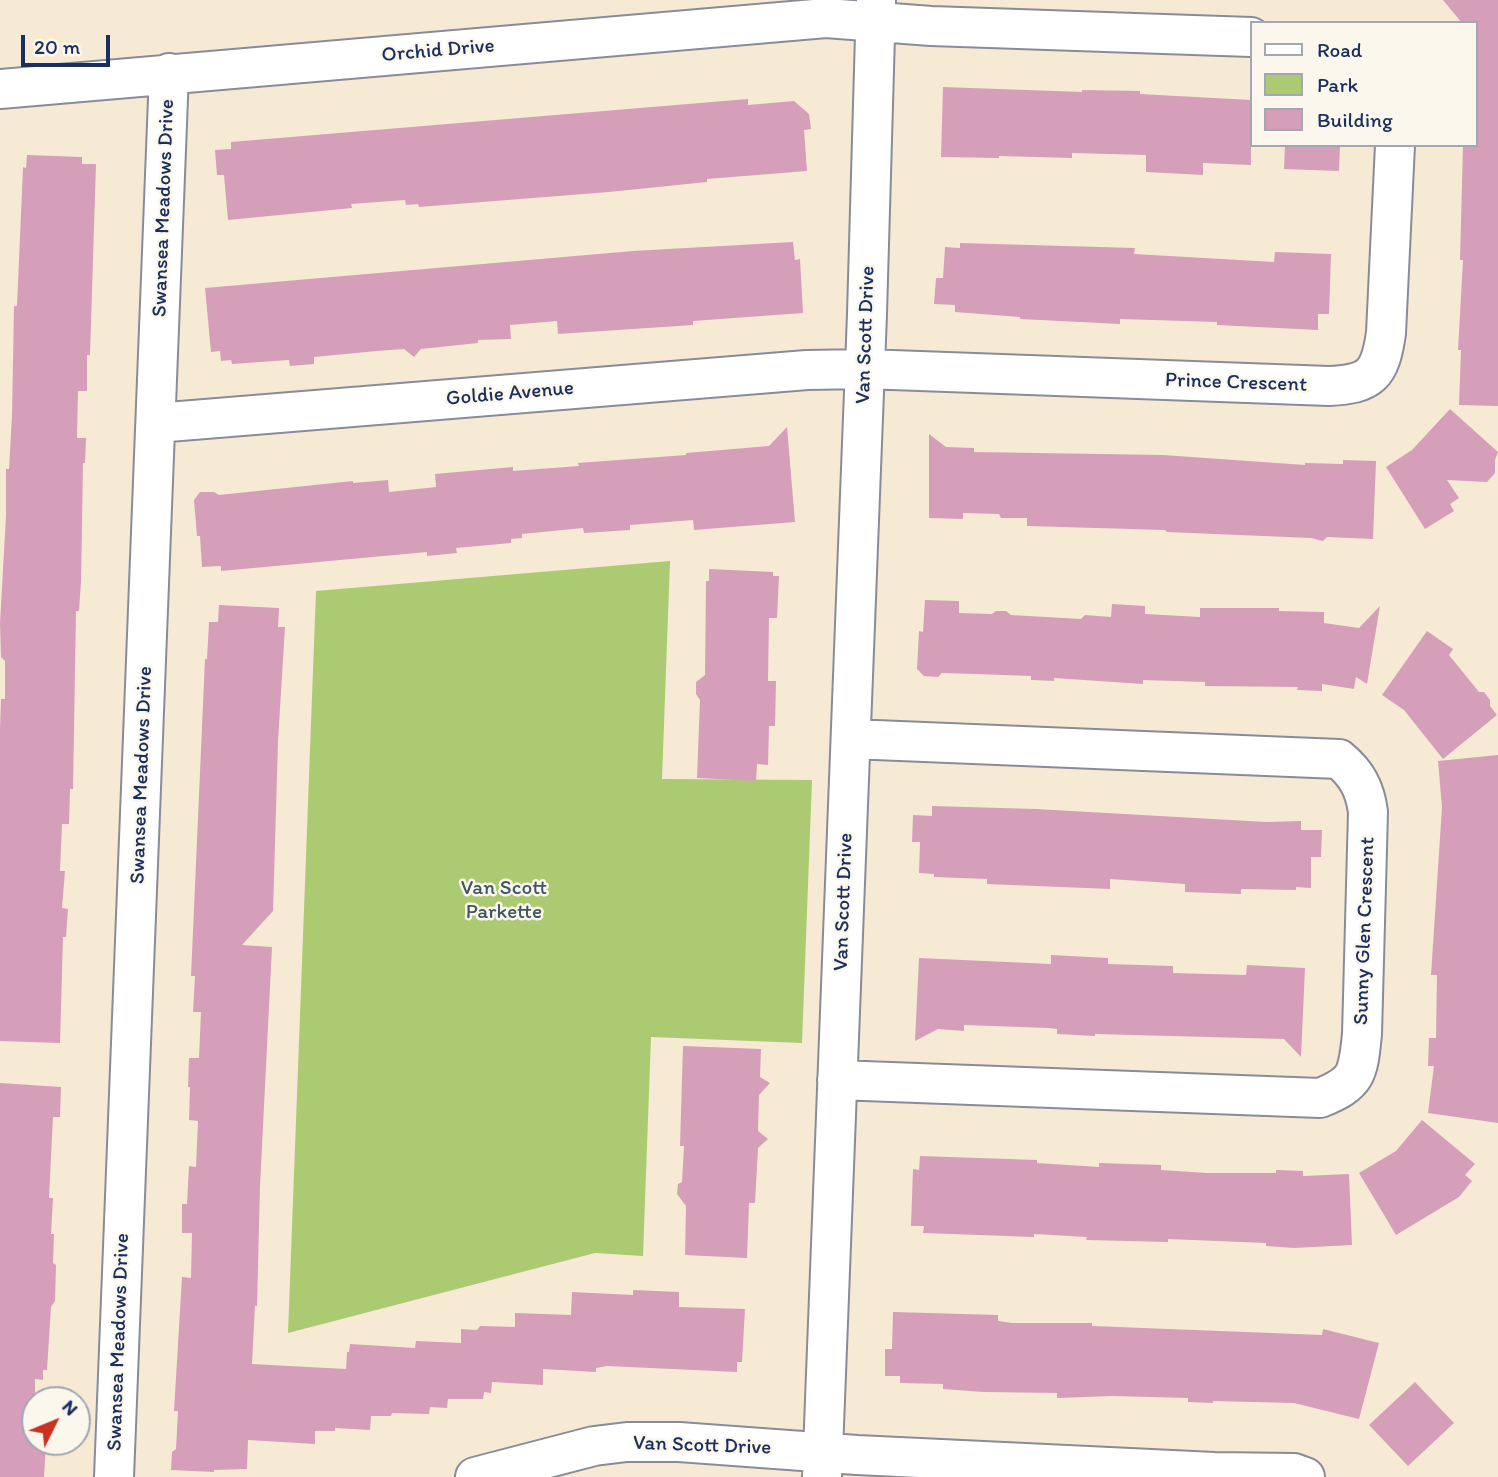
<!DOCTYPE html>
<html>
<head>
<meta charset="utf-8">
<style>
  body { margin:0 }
  #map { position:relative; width:1498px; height:1477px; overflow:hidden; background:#f6ead5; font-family:Itim,sans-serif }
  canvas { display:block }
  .legend { position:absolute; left:1250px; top:21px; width:228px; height:126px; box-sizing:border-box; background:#fbf7ec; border:2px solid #a1a7b3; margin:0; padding:9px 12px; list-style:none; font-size:21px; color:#1b2f5e }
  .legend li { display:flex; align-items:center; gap:14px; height:35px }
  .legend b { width:35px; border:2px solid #a1a7b3 }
  .north { position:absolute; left:21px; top:1386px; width:70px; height:70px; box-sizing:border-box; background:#fbf7ec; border:2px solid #a1a7b3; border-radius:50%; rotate:47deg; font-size:19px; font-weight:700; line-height:28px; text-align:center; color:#1b2f5e }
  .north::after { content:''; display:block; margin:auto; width:24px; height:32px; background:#c8321e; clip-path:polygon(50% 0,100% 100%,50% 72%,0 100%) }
  .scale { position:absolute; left:21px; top:35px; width:89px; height:32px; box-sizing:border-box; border:4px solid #1b2f5e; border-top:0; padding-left:9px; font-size:21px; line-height:24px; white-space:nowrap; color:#1b2f5e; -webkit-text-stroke:5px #fbf7ec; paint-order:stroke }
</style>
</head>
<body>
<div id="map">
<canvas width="1498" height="1477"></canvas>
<ul class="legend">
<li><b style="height:9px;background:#fff"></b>Road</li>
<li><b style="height:19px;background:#acca72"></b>Park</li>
<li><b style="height:19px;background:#d59fb9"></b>Building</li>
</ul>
<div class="north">N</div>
<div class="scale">20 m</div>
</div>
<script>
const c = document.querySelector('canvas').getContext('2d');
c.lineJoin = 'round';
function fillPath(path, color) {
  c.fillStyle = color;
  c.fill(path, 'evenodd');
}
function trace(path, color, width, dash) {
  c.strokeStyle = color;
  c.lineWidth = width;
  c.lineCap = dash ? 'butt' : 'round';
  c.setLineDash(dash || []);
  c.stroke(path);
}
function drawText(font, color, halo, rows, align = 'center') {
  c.font = font + ' Itim,sans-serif';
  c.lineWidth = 5;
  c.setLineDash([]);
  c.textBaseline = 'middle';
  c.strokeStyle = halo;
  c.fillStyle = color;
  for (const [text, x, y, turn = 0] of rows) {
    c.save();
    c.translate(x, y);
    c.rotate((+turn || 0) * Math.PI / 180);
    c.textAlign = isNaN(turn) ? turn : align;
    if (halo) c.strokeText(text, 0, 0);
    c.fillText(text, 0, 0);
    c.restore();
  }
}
const green = new Path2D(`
  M670,561L662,779L812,780L802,1043L651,1037L643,1256L595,1253L288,1333L316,591Z`);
const building = new Path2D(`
  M1443,0H1498V406L1459,405L1461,350H1458L1463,260H1460L1463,145H1475V23H1462Z
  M943,87L1082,92V90L1140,91V94L1251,100V165L1203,163V175L1146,172V155L1072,153V158L999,156V158L941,157Z
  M748,99V105L794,101L809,114L811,129L804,130L807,171L707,179V182L609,192L419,207L418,204L406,205L405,200L351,204L352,208L228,220L224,175H217L215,150L231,149V142Z
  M1285,145H1340L1339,171L1284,169Z
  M27,155L82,157V164H96L90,355H87V391H78L77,438H86L85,463H83L81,582L79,611H76L73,789H70L69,824H62L60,871H65L62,908L68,909L66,937H63L60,1043L0,1041V729L1,699H5V661L1,657L0,623L6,516V469H9L12,415L14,306H17L23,167L26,168Z
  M793,242L795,260L800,259L803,313L693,321V325L558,334L557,321L510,325L511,339L478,340V343L421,349L414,357L404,349L377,351L314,357V364L290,366L289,360L232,364L231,360L221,361L220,351L211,352L205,288L633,251Z
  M960,243L1135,248L1134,254L1274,262L1275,252L1331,254L1329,314H1318V330L1217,325V322L1120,319V324L1020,319V317L955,312V305L934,304L936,278H943L945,247L960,248Z
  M1450,409L1498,452L1495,460V473L1487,482L1447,480L1459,498L1450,504L1454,511L1425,529L1386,467L1412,450Z
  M787,427L795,522L694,530L693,520L630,525V530L584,533L583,528L522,534V538L511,539V543L456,548L457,553L427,556V552L221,571V566L202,567L200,536H197L194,500L200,492H214L219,495L353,481V483L388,480L389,492L436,487L435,474L513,467V471L579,466L578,463L686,455V453L769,446Z
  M929,434L946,447L974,448V452L1163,455L1305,465V463L1343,464V460L1376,461L1373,539L1327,537L1323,541L1311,538L1167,532L1165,530L1027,526V518H1001L999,514L963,513V519L929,518Z
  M709,569L773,572V576H779L777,618H769L768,681H776L775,726H769L768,765L757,764L756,781L697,778L700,700L696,694V682L705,675L706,581H709Z
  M925,600L959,601V613L992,614L996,611H1006L1011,615L1081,619L1085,615L1111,617L1112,604L1145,606V614L1200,617V608H1279V611L1324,612V623L1359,628L1380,606L1367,684L1356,677L1354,689L1322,684V691L1297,690L1298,687L1205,686V682L1143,680V684L1054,678V681L1031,680V676L975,674L942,673L938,677L924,676L917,669L919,631L923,632Z
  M219,605L279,608L278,627H285L278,741L273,911L242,945L272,947L260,1186L257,1306H255L252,1364L346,1369L347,1352H349L350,1344L415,1348L416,1341L461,1343V1329L477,1330L480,1326L515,1327V1313L571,1315L572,1292L633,1295V1290L679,1292V1307L745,1309L742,1362H737V1372L607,1366L596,1368V1372L543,1369V1385L492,1382L491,1393L484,1392L483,1399H448L447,1408L430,1407L429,1414L392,1413L391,1416H371L370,1430L335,1428V1431H315V1444L248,1440L247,1469L214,1470V1472L171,1470L172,1452L176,1449L178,1411H174L182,1277L191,1278L192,1233H182V1204H187L189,1166L196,1167L198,1121L189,1120L190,1087H188L189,1058H199L201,1012H193L195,976H191L205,659H207L209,622H218Z
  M1427,631L1453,649L1449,655L1479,692H1484L1490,700V706L1497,715L1443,759L1404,710L1382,695Z
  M1498,755V1123L1428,1113L1434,1066H1428L1429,1038H1436L1437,975H1431L1442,807L1438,761Z
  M932,806L1036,809L1266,822L1301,821V830H1322L1321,857H1311V888L1296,887V890L1241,889V894L1185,892V884L1110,879V889L987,884V879L934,877V874L919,873L920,842H912L913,815L932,816Z
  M1051,955L1108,958V964L1173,966V973L1246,975L1247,965L1305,968L1301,1057L1284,1039L1095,1034V1036L1057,1034V1029L1048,1028L964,1025V1031L938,1029L915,1041L919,958L1051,964Z
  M683,1046L761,1049L760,1077L770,1083L759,1095L758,1131L768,1139L758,1148L755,1203H749L747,1258L685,1255L686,1206L677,1194L678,1184L682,1182L684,1146H680Z
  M0,1083L61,1087L60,1117H53L49,1198H53L51,1234H54L53,1263L56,1265L55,1301L51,1307L47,1370H43V1380L35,1379V1442H46L44,1477H0Z
  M1422,1120L1475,1164L1465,1175L1472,1181L1459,1197L1396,1235L1359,1173L1396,1151Z
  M920,1156L1037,1160V1163L1099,1167V1163L1161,1165V1170L1207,1173H1276V1170L1303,1171V1176L1349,1174L1352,1245L1294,1248L1266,1246V1243L1168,1239V1242L1086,1240L1087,1237L1034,1234V1237L923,1233L924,1226H911L913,1169L919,1170Z
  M893,1312L998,1315V1321L1012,1323H1092V1326L1322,1335L1323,1329L1379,1343L1359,1419L1294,1403L1213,1401V1403L1188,1402V1398L1112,1396L1057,1398V1393L983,1392L943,1389V1384L900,1383V1376H885V1349H892Z
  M1415,1382L1454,1423L1408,1466L1369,1425Z`);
const minor = new Path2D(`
  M0,89L826,18L931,26L1251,37
  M156,423L807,370L865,369L1329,386C1371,384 1380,375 1386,333L1395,145
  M837,1080L1320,1098C1358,1083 1358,1073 1362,1034L1368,812C1365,789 1357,774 1339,759L851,739
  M114,1477L169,73
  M475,1477L594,1446L627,1442H679L857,1455L1214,1472L1294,1473L1305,1477
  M822,1477L867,314L876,0`);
const streetNames = [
  ["Orchid Drive",438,51,-5],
  ["Swansea Meadows Drive",164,208,-88],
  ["Van Scott Drive",866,335,-88],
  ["Prince Crescent",1236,383,2],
  ["Goldie Avenue",510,394,-5],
  ["Swansea Meadows Drive",142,775,-88],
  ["Van Scott Drive",844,902,-88],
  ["Sunny Glen Crescent",1365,931,-88],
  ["Swansea Meadows Drive",119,1342,-88],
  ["Van Scott Drive",702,1446,2]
];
const parkNames = [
  ["Van Scott",504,889],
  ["Parkette",504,913]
];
fillPath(green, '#acca72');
fillPath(building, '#d59fb9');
trace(minor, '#888c9a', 42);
trace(minor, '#fff', 38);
drawText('21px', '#1b2f5e', '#fbf7ec', streetNames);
drawText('21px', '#3f5663', '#fbf7ec', parkNames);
</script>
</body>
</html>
